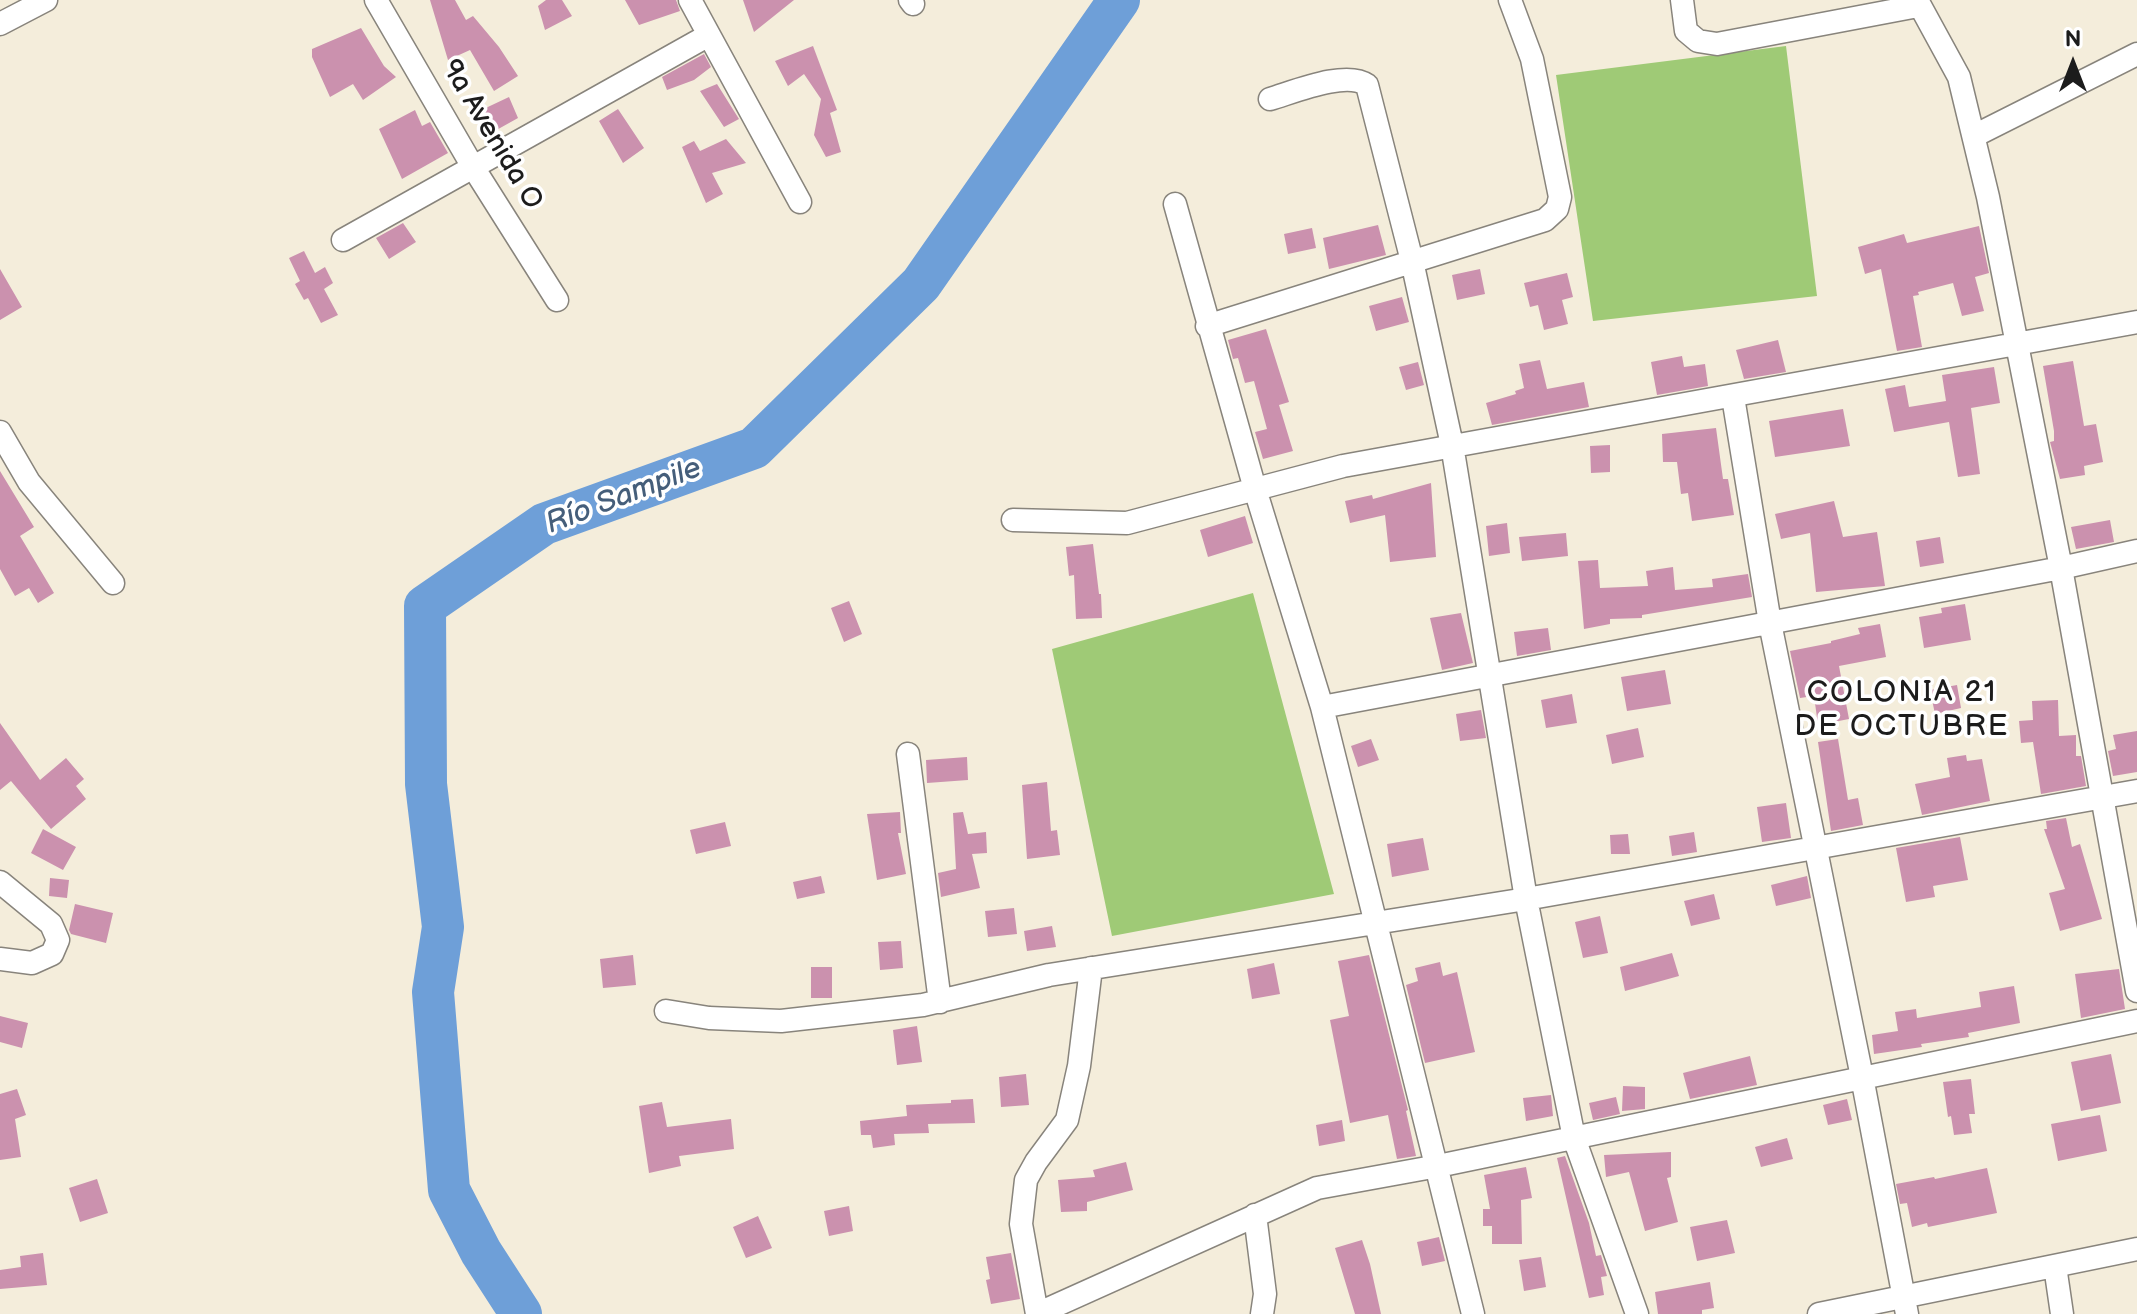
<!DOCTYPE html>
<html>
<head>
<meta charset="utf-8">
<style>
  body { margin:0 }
  #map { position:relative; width:2137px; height:1314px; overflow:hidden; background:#f4eddb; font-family:"Balsamiq Sans",sans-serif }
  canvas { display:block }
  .north { position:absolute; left:2033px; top:24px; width:80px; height:80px; -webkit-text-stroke:6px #fff; paint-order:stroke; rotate:0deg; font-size:22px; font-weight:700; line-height:32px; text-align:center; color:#1c1c1c }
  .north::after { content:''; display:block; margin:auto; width:28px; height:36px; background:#1c1c1c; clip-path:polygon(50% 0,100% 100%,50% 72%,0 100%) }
</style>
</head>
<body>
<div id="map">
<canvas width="2137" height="1314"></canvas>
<div class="north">N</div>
</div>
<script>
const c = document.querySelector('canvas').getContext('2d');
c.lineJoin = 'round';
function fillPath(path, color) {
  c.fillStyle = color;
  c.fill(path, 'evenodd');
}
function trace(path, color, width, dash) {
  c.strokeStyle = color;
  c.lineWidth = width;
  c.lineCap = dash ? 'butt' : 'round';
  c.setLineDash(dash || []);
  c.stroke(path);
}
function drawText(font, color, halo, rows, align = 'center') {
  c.font = font + ' "Balsamiq Sans",sans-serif';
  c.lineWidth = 7;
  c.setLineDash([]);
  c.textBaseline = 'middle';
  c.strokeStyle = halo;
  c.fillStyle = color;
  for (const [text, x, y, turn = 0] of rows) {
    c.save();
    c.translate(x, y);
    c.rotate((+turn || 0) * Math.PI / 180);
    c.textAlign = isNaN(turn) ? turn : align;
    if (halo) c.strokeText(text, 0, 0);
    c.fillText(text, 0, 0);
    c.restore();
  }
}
const green = new Path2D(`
  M1786,46L1817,296L1593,321L1556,75Z
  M1253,593L1334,894L1112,936L1052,649Z`);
const river = new Path2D(`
  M521,1314L481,1252L449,1190L433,992L443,927L426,784L425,606L544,524L754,448L921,284L1119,0`);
const building = new Path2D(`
  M430,0H455L466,20L473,16L499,47L518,76L494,91L470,50L448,60Z
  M546,0H562L572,16L545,30L538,6Z
  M625,0H676L680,11L639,25Z
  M743,0H794L754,32Z
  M361,28L384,66L396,77L363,100L353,84L330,97L312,57V49Z
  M813,46L837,110L830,113L841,152L826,157L814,135L821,99L804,74L788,86L775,61Z
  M704,54L711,67L694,80L667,90L662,77Z
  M717,84L739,119L724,127L700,91Z
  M509,97L518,118L484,137L473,114Z
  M618,109L644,148L623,163L599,121Z
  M415,110L422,126L430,122L448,153L402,179L379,129Z
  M726,139L746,163L712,173L723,194L706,203L682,147L694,141L700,151Z
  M403,223L416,242L389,259L376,238Z
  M1378,225L1386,255L1329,269L1323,238Z
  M1979,226L1989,273L1975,277L1984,311L1962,316L1953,283L1918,292L1919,295L1913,296L1922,347L1897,351L1881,269L1865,274L1858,247L1904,234L1907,243Z
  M1312,228L1316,248L1288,254L1284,234Z
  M304,251L315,273L325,267L333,283L324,289L338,315L321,323L308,298L304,300L295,284L300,281L289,258Z
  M0,269L22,307L0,320Z
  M1480,269L1485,294L1457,300L1452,275Z
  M1567,273L1573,297L1562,300L1568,324L1544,330L1538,305L1530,307L1524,283Z
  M1402,297L1409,322L1376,331L1369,306Z
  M1266,329L1289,402L1279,405L1293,451L1263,459L1255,432L1267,429L1254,381L1245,383L1238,358L1233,359L1228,340Z
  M1778,340L1786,372L1744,379L1736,350Z
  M1682,356L1684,367L1705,364L1708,386L1657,395L1651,362Z
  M1540,360L1547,389L1584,382L1589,407L1492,425L1486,403L1516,394L1515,391L1524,388L1519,364Z
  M2073,361L2084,426L2096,424L2103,462L2084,466L2085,475L2060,479L2050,442L2054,441V431L2043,366Z
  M1418,362L1424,385L1406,390L1399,367Z
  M1994,367L2000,403L1971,408L1980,474L1958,477L1949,422L1894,432L1885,389L1905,385L1909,407L1946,401L1942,375Z
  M1843,409L1850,446L1775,457L1769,421Z
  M1716,428L1723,479H1728L1734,515L1692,521L1688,493L1681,494L1677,462H1663L1662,434Z
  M1610,445V472L1591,473L1590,446Z
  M0,471L34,527L20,536L54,593L38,603L29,588L15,596L0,569Z
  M1431,483L1436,557L1390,562L1385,515L1350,523L1345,501L1372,495L1373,499Z
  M1834,501L1843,537L1877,532L1885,586L1816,592L1810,533L1781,539L1775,514Z
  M1245,516L1253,543L1208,557L1200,530Z
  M2110,520L2114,542L2076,549L2071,527Z
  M1507,523L1510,553L1489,556L1486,526Z
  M1566,533L1568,556L1522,561L1519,537Z
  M1940,537L1944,563L1920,567L1916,541Z
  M1093,544L1099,594H1101L1102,618L1076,619L1074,575L1069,576L1066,547Z
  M1598,560L1600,588L1648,586L1646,571L1673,567L1675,590L1713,587L1712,579L1748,574L1752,597L1642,615V618L1610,619V624L1584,629L1578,561Z
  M849,601L862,634L844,642L831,608Z
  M1965,604L1971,640L1924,648L1919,617L1942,613L1941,608Z
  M1461,613L1473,663L1442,670L1430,618Z
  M1880,624L1886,657L1839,666L1849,719L1818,725L1814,696L1800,698L1790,651L1831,643V641L1860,634L1858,628Z
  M1548,628L1551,650L1517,656L1514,632Z
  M1665,670L1671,704L1627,711L1621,677Z
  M1957,685L1961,708L1935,714L1930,690Z
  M1572,694L1577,723L1546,728L1541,700Z
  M2058,700L2059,736L2076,735V756H2081L2086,786L2041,794L2033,742L2021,743L2019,721L2033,720L2032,701Z
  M1481,710L1486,738L1460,741L1456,714Z
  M0,723L40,780L66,758L84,779L76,786L86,799L51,829L11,781L0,790Z
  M1638,728L1644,757L1612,764L1606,735Z
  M2137,731V772L2113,776L2108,751L2116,749L2113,735Z
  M1371,739L1379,760L1358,767L1351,746Z
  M1838,739L1848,800L1858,798L1863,825L1831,831L1818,742Z
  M1966,755L1967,761L1982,759L1990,801L1922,815L1915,784L1950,777L1947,758Z
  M967,757L968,780L927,783L926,760Z
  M1047,782L1051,831L1057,830L1060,855L1027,859L1022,785Z
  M1786,803L1791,838L1762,842L1757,807Z
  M900,812L901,833H898L906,874L877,880L867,814Z
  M963,812L968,834L986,832L987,853L972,854L980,888L941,897L938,873L956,869L953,813Z
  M2066,818L2072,847L2080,844L2102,919L2060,931L2049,893L2065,889L2044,829H2047L2046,821Z
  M725,822L731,846L696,854L690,830Z
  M43,829L76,847L63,870L31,853Z
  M1694,832L1697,852L1672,856L1669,836Z
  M1628,834L1630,854H1611L1610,835Z
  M1960,837L1968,880L1933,886L1935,897L1906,902L1896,848Z
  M1423,838L1429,870L1392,877L1387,844Z
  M821,876L825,893L797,899L793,882Z
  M1807,876L1811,898L1776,906L1771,885Z
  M50,878L69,880L67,898L49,896Z
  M1714,894L1720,919L1691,926L1684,901Z
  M75,904L113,913L106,943L71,934L69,930Z
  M1014,908L1017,934L988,937L985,911Z
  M1600,916L1608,953L1583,958L1575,922Z
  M1052,926L1056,947L1027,951L1024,931Z
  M901,941L903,968L880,970L878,942Z
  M1672,953L1679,976L1625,991L1620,967Z
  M633,955L636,985L603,988L600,959Z
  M1369,955L1408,1110L1406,1111L1416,1156L1397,1159L1388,1115L1350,1123L1330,1020L1349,1016L1338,961Z
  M1440,962L1443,976L1457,972L1475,1052L1425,1063L1406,985L1418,981L1415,968Z
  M1274,963L1280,994L1252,999L1247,969Z
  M811,967H832V998H811Z
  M2119,969L2125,1009L2081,1018L2075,974Z
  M2014,986L2020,1023L1968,1033L1969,1037L1921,1044L1922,1047L1874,1054L1872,1035L1898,1031L1895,1012L1916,1009L1917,1018L1981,1007L1979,992Z
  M0,1016L28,1023L22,1048L0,1042Z
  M917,1026L922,1062L897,1065L893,1030Z
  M2111,1054L2121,1103L2081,1111L2071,1062Z
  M1750,1056L1757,1085L1690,1099L1683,1073Z
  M1026,1074L1029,1105L1001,1107L999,1077Z
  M1971,1079L1975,1114H1969L1972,1133L1954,1135L1951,1116L1948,1117L1943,1082Z
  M1623,1086L1645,1087V1109L1622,1111Z
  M17,1089L26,1115L15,1119L21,1157L0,1160V1094Z
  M1551,1095L1553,1116L1526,1121L1523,1098Z
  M1616,1097L1620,1114L1593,1120L1589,1103Z
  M973,1099L975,1123L928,1124L929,1133L894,1134L895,1145L873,1148L871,1135H861L860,1121L907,1116L906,1105L951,1103V1100Z
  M1847,1099L1852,1120L1828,1125L1823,1105Z
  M662,1102L667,1127L731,1119L734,1149L679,1156L681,1166L649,1173L639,1106Z
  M2100,1115L2107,1151L2058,1161L2051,1124Z
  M1342,1120L1345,1141L1319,1146L1316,1125Z
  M1787,1138L1793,1159L1761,1167L1755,1147Z
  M1671,1152V1177L1667,1178L1678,1222L1645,1231L1629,1172L1606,1177L1604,1155Z
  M1565,1156L1589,1223L1596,1256L1601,1255L1607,1276L1601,1277L1604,1295L1589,1298L1557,1158Z
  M1126,1162L1133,1190L1087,1202V1211L1061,1212L1058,1180L1095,1177L1093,1170Z
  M1526,1167L1532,1198L1521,1200L1522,1244H1492V1226H1483V1209H1490L1484,1175Z
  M1987,1168L1997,1213L1928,1227L1927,1223L1912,1227L1907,1203L1900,1204L1896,1184L1934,1177L1935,1179Z
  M97,1179L108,1213L80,1222L69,1188Z
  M849,1206L853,1231L829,1236L824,1211Z
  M758,1216L772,1248L746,1258L733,1227Z
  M1727,1220L1735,1253L1697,1261L1690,1227Z
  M1439,1237L1445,1261L1422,1266L1417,1242Z
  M1362,1240L1370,1264L1381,1314H1355L1335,1248Z
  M43,1253L47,1285L0,1289V1270L21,1267L20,1256Z
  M1011,1253L1020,1299L991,1304L986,1280L990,1279L986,1257Z
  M1541,1257L1546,1287L1524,1291L1519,1260Z
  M1710,1282L1714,1308L1702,1310V1314H1658L1655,1292Z`);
const minor = new Path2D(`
  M376,0L473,167L557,300
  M690,0L800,202
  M910,0L913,4
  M1682,0L1686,31L1698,41L1717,44L1918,6
  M1917,0L1959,77L1988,197L2061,568L2137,991
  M0,24L46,0
  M1270,99C1294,92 1346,70 1367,85L1412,261L1452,445L1526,899L1574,1138L1637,1314
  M1974,136L2137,54
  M1175,204L1255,489L1322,707L1473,1314
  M343,240L709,35
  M1207,326L1545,220L1557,209L1560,197L1532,59L1510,0
  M1733,397L1770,623L1862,1077L1907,1314
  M0,432L29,482L113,583
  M1013,520L1127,523L1343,466L2137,322
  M1322,707L2061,568L2137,551
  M908,754L940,1002
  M0,882L51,924L58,940L52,954L32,963L0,959
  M1091,968L1079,1066L1067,1120L1036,1162L1026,1180L1021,1224L1037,1314L1317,1188L1438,1166L2137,1021
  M666,1011L709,1018L781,1021L923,1005L1049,975L1526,899L2137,791
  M1255,1215L1265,1294L1262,1314
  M2055,1266L2062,1314
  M1819,1314L2137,1249`);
const streetNames = [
  ["9a Avenida O",491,135,59]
];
const waterNames = [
  ["Río Sampile",624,497,-21]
];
const neighbourhoodNames = [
  ["COLONIA 21",1902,693],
  ["DE OCTUBRE",1902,727]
];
fillPath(green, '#9fca76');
trace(river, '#6e9fd8', 42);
fillPath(building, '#cb91ae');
trace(minor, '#88847c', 25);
trace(minor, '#fff', 22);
drawText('28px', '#1c1c1c', '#fff', streetNames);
drawText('italic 30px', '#455e7a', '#fff', waterNames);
c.letterSpacing = '2px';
drawText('30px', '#1c1c1c', '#fff', neighbourhoodNames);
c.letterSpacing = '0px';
</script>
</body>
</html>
